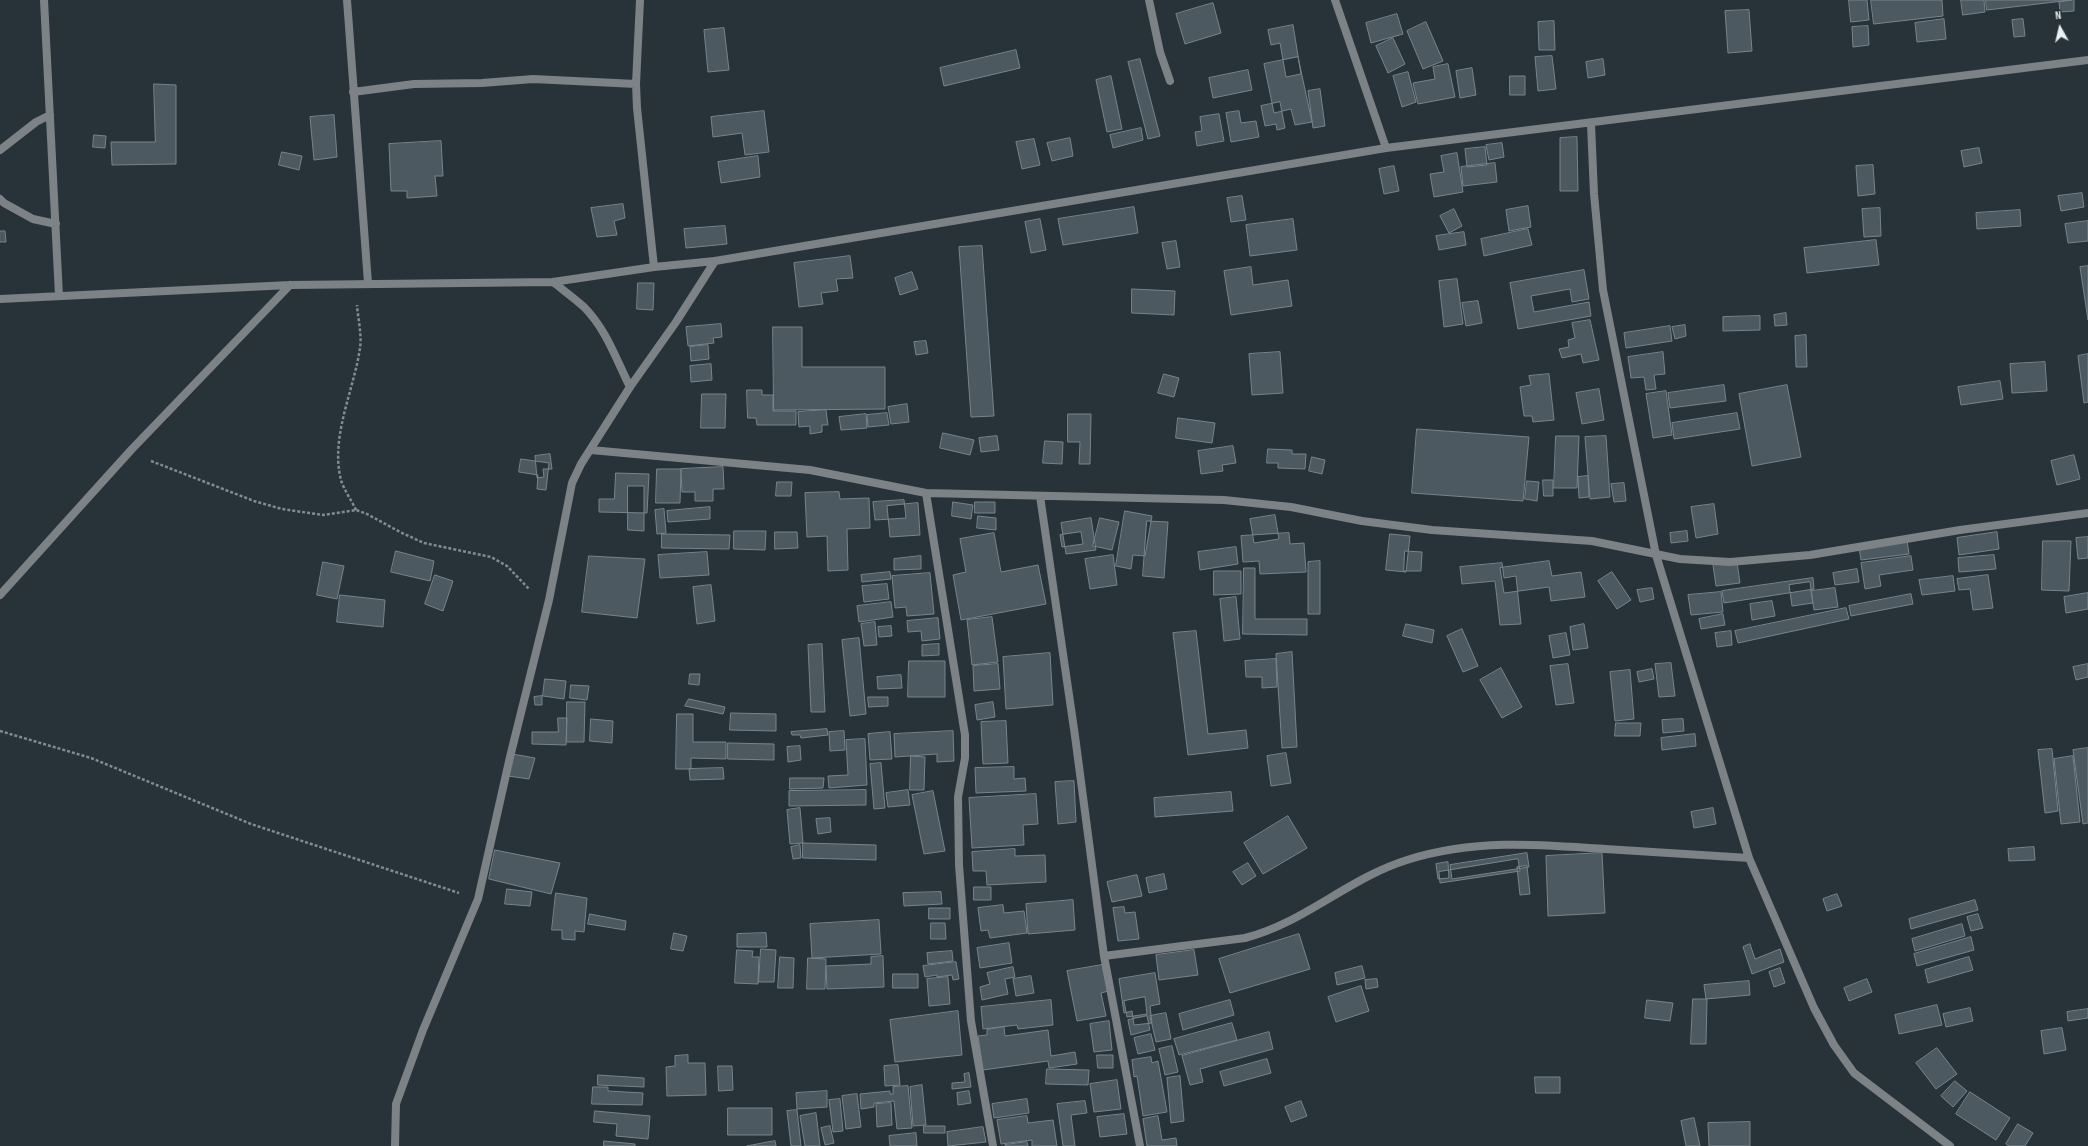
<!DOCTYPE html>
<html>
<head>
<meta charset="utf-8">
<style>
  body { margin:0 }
  #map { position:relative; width:2088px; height:1146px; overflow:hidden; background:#283339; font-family:"Sofia Sans Condensed",sans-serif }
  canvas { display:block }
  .north { position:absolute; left:2040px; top:8px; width:40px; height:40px; -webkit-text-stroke:3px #1e292f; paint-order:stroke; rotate:352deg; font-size:11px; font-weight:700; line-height:16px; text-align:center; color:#eaf1f5 }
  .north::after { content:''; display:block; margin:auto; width:14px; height:18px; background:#eaf1f5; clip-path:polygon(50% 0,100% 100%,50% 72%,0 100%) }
</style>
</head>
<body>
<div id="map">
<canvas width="2088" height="1146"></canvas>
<div class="north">N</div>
</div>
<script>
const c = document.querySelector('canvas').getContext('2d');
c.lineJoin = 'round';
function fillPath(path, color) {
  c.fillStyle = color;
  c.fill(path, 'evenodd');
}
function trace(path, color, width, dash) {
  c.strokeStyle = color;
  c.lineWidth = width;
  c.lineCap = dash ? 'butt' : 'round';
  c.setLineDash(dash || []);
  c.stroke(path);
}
const building = new Path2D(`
  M1849,0H1867L1869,20L1851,22Z
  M1871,0H1942L1943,16L1874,24Z
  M1961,0H1984L1985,12L1963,15Z
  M1986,0H2072L1987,10Z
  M2074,0V11L2060,12L2059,2Z
  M1213,3L1221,33L1185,44L1176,14Z
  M1749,10L1752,51L1728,53L1725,11Z
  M1397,14L1403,34L1371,43L1366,23Z
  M1944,19L1946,39L1917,42L1915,23Z
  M2023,19L2025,36L2014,37L2012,20Z
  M1554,21L1555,50H1539L1538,22Z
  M1426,22L1443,61L1423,69L1407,31Z
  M1293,25L1301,74L1286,77L1280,43L1271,45L1268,30Z
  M1868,26L1869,45L1853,47L1852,27Z
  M724,28L729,70L708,72L704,30Z
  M1393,38L1405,64L1388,73L1376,46Z
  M1016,50L1020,68L944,86L940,68Z
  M1552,56L1556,89L1538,91L1535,57Z
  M1298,57L1312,122L1295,125L1291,109L1274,113L1264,64Z
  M1140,59L1160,136L1148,139L1128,62Z
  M1603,59L1605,75L1588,78L1586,62Z
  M1448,64L1455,97L1418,104L1413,83L1435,79L1433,67Z
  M1472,68L1476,95L1460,98L1456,71Z
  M1248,70L1252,90L1213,98L1209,78Z
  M1408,72L1416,102L1402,107L1393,76Z
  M1111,76L1122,129L1107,132L1096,80Z
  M1510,76H1525V95H1510Z
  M154,84L176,85V164L112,165L111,142H155Z
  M1320,89L1325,126L1313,128L1308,91Z
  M1280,102L1285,128L1277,130L1276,124L1265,126L1261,106Z
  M764,111L769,152L745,155L742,133L713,137L711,117Z
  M1239,111L1241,123L1256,121L1259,137L1231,142L1226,113Z
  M1219,114L1224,141L1197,146L1195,132L1202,131L1200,117Z
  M334,115L337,157L314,160L310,117Z
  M1141,128L1143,140L1113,148L1110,135Z
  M94,135L106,136L105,148L93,147Z
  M1577,137L1578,191H1560V138Z
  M1070,138L1073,156L1052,161L1047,143Z
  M1034,139L1040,165L1022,169L1016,142Z
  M441,141L443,176H435L437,196L407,198V191H391L389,144Z
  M1502,143L1504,157L1489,160L1486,145Z
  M1485,147L1487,165L1467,167L1465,149Z
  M1979,148L1982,163L1964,167L1961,151Z
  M282,152L302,156L299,170L279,165Z
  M1457,153L1463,192L1434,197L1430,174L1444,172L1441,156Z
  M758,156L760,177L721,183L718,162Z
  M1495,163L1497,182L1463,186L1461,167Z
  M1873,165L1875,194L1858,196L1856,166Z
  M1394,166L1399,191L1384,194L1379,169Z
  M2082,193L2084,207L2061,211L2058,196Z
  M1242,196L1246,220L1231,222L1227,198Z
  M623,204L625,218L614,221L617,235L597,237L591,208Z
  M1528,206L1531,227L1509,231L1506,210Z
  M1134,207L1138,233L1063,245L1058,219Z
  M1880,208L1881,236L1864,237L1862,209Z
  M1454,209L1462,226L1449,233L1440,216Z
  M2020,210L2021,226L1977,229L1976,213Z
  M1040,219L1046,250L1031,253L1025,222Z
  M1293,219L1297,250L1250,256L1246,225Z
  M2088,221V241L2068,243L2065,224Z
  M725,226L727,244L686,248L684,229Z
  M1528,229L1532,245L1484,256L1481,239Z
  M0,231H5L6,242H0Z
  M1464,232L1466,245L1439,250L1436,236Z
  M1876,240L1879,265L1807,273L1804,248Z
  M1176,241L1180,267L1167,269L1162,243Z
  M982,246L994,416L971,417L959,247Z
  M850,256L853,278L836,279L838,291L821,293L823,304L799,307L794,263Z
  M2088,266V320L2080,267Z
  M1251,267L1253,285L1288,280L1292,306L1231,315L1224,271Z
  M1584,270L1589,299L1572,302L1570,289L1531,296L1534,312L1589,302L1591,316L1518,329L1510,283Z
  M912,272L918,289L900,295L895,278Z
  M1457,279L1463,324L1444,327L1439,281Z
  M638,283H654L653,310L637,309Z
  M1132,289L1175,291L1174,315L1132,313Z
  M1478,301L1482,323L1466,326L1462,303Z
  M1786,313L1787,325L1775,326L1774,315Z
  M1760,316V330L1723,331V317Z
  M1590,320L1599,360L1583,363L1581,354L1562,358L1559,349L1569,347L1568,340L1575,338L1572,323Z
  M721,324L722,337L713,338L714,343L688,346L686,327Z
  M1685,325L1686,336L1675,339L1672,327Z
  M1670,326L1672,341L1626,348L1624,333Z
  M773,327H802V367H885V409L774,410Z
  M1806,335L1807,367H1796L1795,336Z
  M926,341L928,353L916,355L914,342Z
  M708,345L709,359L691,361L690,347Z
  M1280,352L1283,393L1252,395L1249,354Z
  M1663,352L1665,374L1654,375L1656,389L1646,390L1644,377L1631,378L1628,357Z
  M2088,354V402L2084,403L2078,356Z
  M2045,362L2047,391L2012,393L2010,364Z
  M711,364L712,380L691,382L690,366Z
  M1164,374L1179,378L1174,397L1158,393Z
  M1549,374L1554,420L1533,422L1532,416H1524L1520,387L1531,385L1529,376Z
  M2000,381L2003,399L1961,405L1958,387Z
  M1724,385L1726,401L1670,408L1668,393Z
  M1787,385L1801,457L1752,466L1739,394Z
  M1599,389L1604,420L1582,424L1576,393Z
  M747,390H762V395H773V411H796V425H757L756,418H748Z
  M1666,391L1672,435L1653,438L1646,394Z
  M702,394H726L725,428H701Z
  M907,404L909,422L891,424L888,407Z
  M826,410L828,425H822V432L810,434V426L799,427L798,412Z
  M887,413L889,425L868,427L867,415Z
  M1737,413L1740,429L1674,439L1672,423Z
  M866,414L867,428L841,430L839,417Z
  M1068,414H1091L1090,464H1079L1080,442H1068Z
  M1178,418L1215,423L1212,443L1176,438Z
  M1417,429L1529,437L1523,501L1412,493Z
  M943,433L974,440L970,455L940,448Z
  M997,436L999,450L981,452L979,438Z
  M1556,436H1579L1577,488H1554Z
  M1606,436L1610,497L1590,499L1585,437Z
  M1045,441L1063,442L1062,464L1043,463Z
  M1233,446L1236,463L1222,465L1223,471L1201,474L1198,451Z
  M1268,449L1292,450V454H1306L1305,469L1278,468V463H1267Z
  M550,454L552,469H543L544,477L537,478L535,456Z
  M2074,455L2080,479L2057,485L2051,461Z
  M1312,457L1325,460L1322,474L1309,471Z
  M521,459L549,463L546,490L537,489L538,475L519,472Z
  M723,467L724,489H713V501H695V492H682L681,469Z
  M657,469H681L680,503H656Z
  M616,473L649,474L647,513L599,512V499H614Z
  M1588,476L1589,497L1579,498L1578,477Z
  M1543,480H1553V496H1544Z
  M1527,481L1539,482L1537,501L1525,499Z
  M777,482H792L791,496H776Z
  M1624,483L1626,501L1614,502L1611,484Z
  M628,486H644V531L628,530Z
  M839,492L840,499L869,498L870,528L847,529L848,570L828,571L827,536L807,537L805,493Z
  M904,500L906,518L875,520L873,502Z
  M953,502L973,505L971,519L952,516Z
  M975,502H995V513H975Z
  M918,503L920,535L890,537L887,506Z
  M1714,504L1718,534L1696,538L1691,507Z
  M710,507V519L668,522L667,511Z
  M664,509L666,533L657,534L655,510Z
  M1125,511L1152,516L1145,556L1133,555L1131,569L1116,566Z
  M1275,515L1279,539L1254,543L1250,519Z
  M978,516L996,518V530L977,528Z
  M1091,518L1096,550L1066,554L1061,523Z
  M1100,518L1119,522L1112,550L1093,546Z
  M1147,521L1168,522L1164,578L1143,576Z
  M734,531H766L765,550L734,549Z
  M1687,531L1688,541L1671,543L1670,533Z
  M775,532H797L798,548L775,549Z
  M1081,532L1083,544L1062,547L1060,535Z
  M1997,532L1999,549L1959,555L1957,538Z
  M994,533L1001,572L1038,565L1046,604L961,620L953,575L966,572L960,539Z
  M1289,533L1290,544L1304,543L1306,572L1260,574L1259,561L1243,562L1241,536Z
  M662,534L730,535L729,549L662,548Z
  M1390,534L1410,536L1406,572L1386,570Z
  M2088,537V558L2078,559L2076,538Z
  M1907,540L1909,554L1861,560L1859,547Z
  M2043,541H2071L2069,591L2042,590Z
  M1236,547L1238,564L1200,570L1198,552Z
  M396,551L434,561L430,581L391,572Z
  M1405,551L1422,552L1421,571H1404Z
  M707,552L709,575L660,578L658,555Z
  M1113,555L1117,585L1090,589L1085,559Z
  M1994,555L1996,569L1959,572L1958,558Z
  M589,556L645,559L637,618L582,612Z
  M921,556V569L894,570V559Z
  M1911,556L1913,570L1879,575L1881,586L1865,589L1861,563Z
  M1320,561V614H1308V562Z
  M1549,561L1552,576L1581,572L1585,597L1551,601L1549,587L1504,593L1500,568Z
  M323,562L344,566L337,599L317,595Z
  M1737,562L1740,583L1716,586L1713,565Z
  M1502,563L1504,578L1516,576L1521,624L1500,625L1495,581L1462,584L1460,567Z
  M1244,568H1255V619H1307V635L1243,634Z
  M1857,569L1859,582L1835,585L1833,573Z
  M1214,571H1241V594L1214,595Z
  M890,572L891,579L862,582L861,575Z
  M1612,572L1631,600L1617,609L1598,581Z
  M930,573L934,614L907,616L906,607L895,608L892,576Z
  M435,575L453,581L443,611L425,604Z
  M1988,575L1993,608L1973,610L1970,589L1959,590L1957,579Z
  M1953,576L1955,591L1922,595L1919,580Z
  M1813,578L1814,589L1724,603L1722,591Z
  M1810,582L1813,603L1792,606L1789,585Z
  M887,584L889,599L864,602L862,586Z
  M711,585L715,621L697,624L693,587Z
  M1652,588L1654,599L1640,602L1637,590Z
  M1835,588L1838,607L1814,610L1811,591Z
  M1721,592L1723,612L1691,615L1688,595Z
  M2088,593V609L2066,613L2064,597Z
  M1911,594L1913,604L1851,616L1849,606Z
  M340,595L385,600L383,627L337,622Z
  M1236,597L1240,639L1224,641L1220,599Z
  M1772,601L1775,616L1752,620L1750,604Z
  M891,602L893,617L859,622L857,606Z
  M1846,608L1849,619L1738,643L1735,631Z
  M1723,614L1725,625L1701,629L1699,619Z
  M992,617L998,662L972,665L967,620Z
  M938,618L940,639L922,641L921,631L908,632L907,621Z
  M875,622L877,645L864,646L861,624Z
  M1406,624L1434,630L1432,643L1403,636Z
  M1584,624L1588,648L1573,650L1570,627Z
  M891,626L892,636L879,637L878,627Z
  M1462,629L1478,666L1463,672L1447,636Z
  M1196,631L1208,734L1246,730L1248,748L1188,755L1173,633Z
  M1731,631L1732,645L1717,647L1715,633Z
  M1566,633L1570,655L1553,658L1549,636Z
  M859,638L866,714L850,716L842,640Z
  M822,644L825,712H811L808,645Z
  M939,644V655L922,656V645Z
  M1292,652L1297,747L1282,748L1276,654Z
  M1050,653L1053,705L1006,709L1003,657Z
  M1276,659L1277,687L1262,688V677H1246L1245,661Z
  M909,661H945V697H908Z
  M1671,663L1675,696L1659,697L1655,664Z
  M998,664L1000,689L974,691L973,666Z
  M1568,664L1574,703L1556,705L1550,666Z
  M2088,664V677L2076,680L2073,667Z
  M1501,668L1522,707L1502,718L1480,680Z
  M1652,669L1654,679L1639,682L1637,672Z
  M1630,670L1634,719L1615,721L1610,672Z
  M690,674H700L699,685L689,684Z
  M901,675L902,688L878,689L877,677Z
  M545,679L566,681L564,699L543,696Z
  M571,685L589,686L587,700L570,698Z
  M542,696V705H535L534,697Z
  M868,697H888V706L869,707Z
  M689,699L725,707L723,714L685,706Z
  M567,702H585L584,742H567Z
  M993,702L995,717L977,720L975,705Z
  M731,713L776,714V731L730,730Z
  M677,714H693V742H726V759L691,758V769H676Z
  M558,718H567L566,745L532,744V732H558Z
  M591,719L613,721L612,743L590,741Z
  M1683,719L1684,731L1663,733L1662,720Z
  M1006,721L1008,763L983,764L981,722Z
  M1616,723H1641L1640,736H1615Z
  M827,729L828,735L801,738L800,735H792L791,732Z
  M844,731L845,750L830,751L829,732Z
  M953,731L954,761L937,762V754L895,757L894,734Z
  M890,732L892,759L870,760L868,734Z
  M1695,734L1696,746L1662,750L1661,738Z
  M865,739L867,785L829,788L828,776L848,775L846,740Z
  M728,743L774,744V760L728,759Z
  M800,746L801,760L788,762L787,747Z
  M2088,748V823L2083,824L2073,750Z
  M2052,749L2058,811L2045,813L2038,750Z
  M1286,753L1291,783L1271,786L1267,756Z
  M512,754L535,758L529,779L508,776Z
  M911,756L925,757L924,790H910Z
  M2073,756L2080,822L2061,824L2054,759Z
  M881,763L885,808L874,809L870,764Z
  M1014,767V779L1025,778L1026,791L976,793L975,768Z
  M723,768L724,779L690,780L689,769Z
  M790,778H824L823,788L790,789Z
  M1074,781L1076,822L1058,824L1055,782Z
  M866,790V805L789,806V791Z
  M908,790L910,805L888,807L886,793Z
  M933,791L945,851L924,854L912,795Z
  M1231,792L1233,811L1155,817L1154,798Z
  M1036,794L1038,824L1023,825L1024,845L972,848L969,798Z
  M800,808L803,843L790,844L787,810Z
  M1713,808L1716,824L1694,828L1691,812Z
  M1288,816L1307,848L1263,874L1244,843Z
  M830,818L831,832L818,834L816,819Z
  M803,843L876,845V860L803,858Z
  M800,845L801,858L793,859L791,847Z
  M2034,847L2035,860L2009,861L2008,849Z
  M1015,849V856L1045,855L1046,882L987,885L986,871H973L972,852Z
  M495,850L560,863L551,894L489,879Z
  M1527,853L1529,867L1452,879L1450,865Z
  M1602,853L1605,913L1548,916L1546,856Z
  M1518,859L1520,871L1440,883L1439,872Z
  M1448,862L1449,878L1438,879L1436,864Z
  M1248,863L1256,876L1242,885L1233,872Z
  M1527,866L1530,894L1520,895L1517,867Z
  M1164,874L1167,889L1149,893L1146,878Z
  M1137,875L1142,896L1112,902L1107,882Z
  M974,887H991V900H974Z
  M507,889L532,892L530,906L505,904Z
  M941,892L942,904L904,906L903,893Z
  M556,893L587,898L584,932L575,931V940L562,939V930H552Z
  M1837,894L1842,906L1827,911L1823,899Z
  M1073,900L1075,930L1028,934L1026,904Z
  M1975,900L1978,910L1911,929L1909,919Z
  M1003,905L1004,913L1024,911L1027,933L990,938L988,930L981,931L978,908Z
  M1124,907L1125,913L1135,912L1139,939L1118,941L1113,908Z
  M929,908H950V919H929Z
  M590,914L626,921L625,930L588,924Z
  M1978,914L1983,928L1971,931L1967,917Z
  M879,920L881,954L812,958L810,924Z
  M931,923H945L946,939H931Z
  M1962,924L1965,936L1915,951L1912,939Z
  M674,933L687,936L683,951L671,949Z
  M766,933L767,947H737V934Z
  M1299,934L1310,969L1230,993L1219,959Z
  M1971,937L1974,950L1917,966L1914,954Z
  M1009,943L1012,963L980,968L977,948Z
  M1750,944L1755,959L1780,949L1784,962L1752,974L1743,947Z
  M761,949L776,950L774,982H759Z
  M737,950L753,951L752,957H759L758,984L735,983Z
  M1194,950L1198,975L1159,980L1156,955Z
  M952,951L953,961L928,964L927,953Z
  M883,956L884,987L827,989L826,966L871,964V957Z
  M780,957L794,958L793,988H778Z
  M1969,957L1973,970L1928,983L1925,970Z
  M808,958L826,959L825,989H807Z
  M956,962L959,979L953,980L952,975L937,977V975L925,977L923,966Z
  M1102,965L1108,991L1101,993L1106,1016L1077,1021L1067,971Z
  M1362,966L1365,978L1337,985L1335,973Z
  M1013,967L1015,977L1005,979L1008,994L982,1000L980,987L990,984L987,973Z
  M1780,968L1785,983L1774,987L1769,972Z
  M1155,973L1160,1004L1150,1006L1152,1023L1134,1025L1132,1011L1124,1013L1119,979Z
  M893,974H918V988H893Z
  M1031,976L1034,993L1016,996L1013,979Z
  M948,977L950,1004L929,1006L927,979Z
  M1377,979L1378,987L1366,989L1365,980Z
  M1867,979L1872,992L1849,1001L1844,988Z
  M1749,981L1750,995L1706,999L1704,985Z
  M1361,986L1369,1011L1336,1022L1328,997Z
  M1145,997L1147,1014L1127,1017L1124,1001Z
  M1693,999H1707L1706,1044H1691Z
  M1051,1000L1053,1025L1018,1029L1017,1025L983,1029L981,1007Z
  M1230,1000L1234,1015L1183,1030L1179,1014Z
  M1647,1000L1673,1003L1670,1021L1645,1018Z
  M1937,1005L1942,1025L1899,1034L1895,1015Z
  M1970,1008L1973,1021L1946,1027L1943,1014Z
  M2088,1009V1018L2068,1021L2067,1012Z
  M958,1011L962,1055L895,1062L890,1020Z
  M1166,1013L1171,1039L1156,1042L1150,1016Z
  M1147,1016L1150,1030L1131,1035L1128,1020Z
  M1109,1021L1112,1050L1094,1052L1090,1024Z
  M1232,1023L1237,1040L1179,1055L1174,1039Z
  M1004,1027L1005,1036L1048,1030L1051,1056L1075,1052L1077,1064L1049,1068L1048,1061L983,1070L978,1036L987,1035V1030Z
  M2062,1028L2066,1050L2044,1054L2041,1031Z
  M1269,1032L1273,1049L1200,1069L1203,1082L1190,1085L1182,1056Z
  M1151,1034L1155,1050L1138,1054L1134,1038Z
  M1172,1046L1178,1072L1165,1075L1159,1049Z
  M1937,1048L1957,1074L1936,1089L1916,1063Z
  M688,1055V1063H705L706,1095L667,1096L666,1067L675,1066V1056Z
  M1097,1055H1113V1068H1098Z
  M1151,1057L1152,1063L1158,1061L1167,1112L1143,1116L1137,1076L1134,1077L1132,1060Z
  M1267,1059L1271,1073L1224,1086L1220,1072Z
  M898,1065L900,1085L885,1086L884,1066Z
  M718,1066H732L733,1090L719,1091Z
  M1047,1069L1089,1070L1088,1085L1046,1084Z
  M969,1073L971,1087L952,1089V1083L965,1082L964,1074Z
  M598,1075L644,1078V1087L598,1085Z
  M1180,1076L1184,1121L1171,1123L1167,1078Z
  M1535,1077H1560V1093H1536Z
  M1117,1080L1121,1109L1094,1112L1090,1084Z
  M1955,1081L1967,1091L1953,1107L1941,1096Z
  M922,1085L926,1125L913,1126L910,1087Z
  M908,1086L912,1128L897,1129L894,1101L874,1103V1107L861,1109L860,1094L890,1091V1094H893V1087Z
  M593,1087H608V1091L643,1093L642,1105L592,1104Z
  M827,1091V1107L797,1109L796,1093Z
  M969,1091L971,1103L958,1105L957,1093Z
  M1970,1092L2010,1118L1996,1140L1956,1114Z
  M857,1094L861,1127L846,1129L842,1096Z
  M840,1099L843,1131L833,1132L829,1100Z
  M1027,1099L1029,1113L994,1118L992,1104Z
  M1085,1101L1087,1113L1071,1115L1075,1146H1063L1057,1104Z
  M1301,1101L1307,1116L1291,1122L1285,1107Z
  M891,1103L892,1125L877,1127L876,1104Z
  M728,1108H772V1135H728Z
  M797,1110L801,1146H791L787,1111Z
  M595,1111L650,1116L648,1139L616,1136L617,1124L594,1122Z
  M816,1113L820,1146H805L800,1116Z
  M1124,1114L1127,1134L1100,1137L1097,1117Z
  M1027,1116L1028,1123L1053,1120L1057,1146H1032V1140L1001,1144L997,1120Z
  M1158,1116L1162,1140L1176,1138L1177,1146H1147L1143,1119Z
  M1694,1118L1700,1146H1686L1681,1121Z
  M1750,1122V1146H1709L1708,1123Z
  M2018,1124L2033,1133L2025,1146H2009L2006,1144Z
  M830,1126L834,1143L825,1145L821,1128Z
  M924,1126H945V1133H924Z
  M983,1127L986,1142L948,1146L947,1132Z
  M916,1133L917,1146H890L889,1136Z
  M604,1141L635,1144V1146H604Z
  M775,1141L776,1146H747Z
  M1027,1142L1028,1146H1005V1145Z`);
const path = new Path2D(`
  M151,461L254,501L282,509L323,515L356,510L367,514L400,532L424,543L491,557L507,566L529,589
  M356,510C352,501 344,490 341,480C330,437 354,390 360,348C362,335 358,319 357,305
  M0,731L91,758L251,824L459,893`);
const street = new Path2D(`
  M44,0L59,296
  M347,0L368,283
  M640,0L636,84L637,108L654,267
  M1149,0L1160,52L1170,81
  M1335,0L1386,148
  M353,92L414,84L482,83L533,79L636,84
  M1591,124L1594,194L1603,290L1656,555L1749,858L1814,1008L1834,1045L1854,1073L1950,1146
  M0,150L36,122L50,115
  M0,199L4,203L33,219L56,224
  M553,282C563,290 574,298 584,307C606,329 616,359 630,387
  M0,299L290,285L553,282L654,267L715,261L1386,148L2088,60
  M591,450L810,470L926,493L1224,500L1291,507L1362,521L1432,530L1592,541L1680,559L1730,562L1810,555L1960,530L2088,513
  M926,493L965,735V758L958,797L959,865L971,1021L993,1146
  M1040,496L1075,736L1104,956L1140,1146
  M0,595L132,449L290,285
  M1104,956L1245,938C1304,923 1349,878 1407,860C1473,839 1537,844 1605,849C1653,852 1701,855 1749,858
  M395,1146L396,1104L423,1030L478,899L510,757L549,600L572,483L581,464L630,387L676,322L715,261`);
fillPath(building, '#4d5960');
trace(building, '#77848b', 1);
trace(path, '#828b90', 2.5, [3, 2]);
trace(street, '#7d8286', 8);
</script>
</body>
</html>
